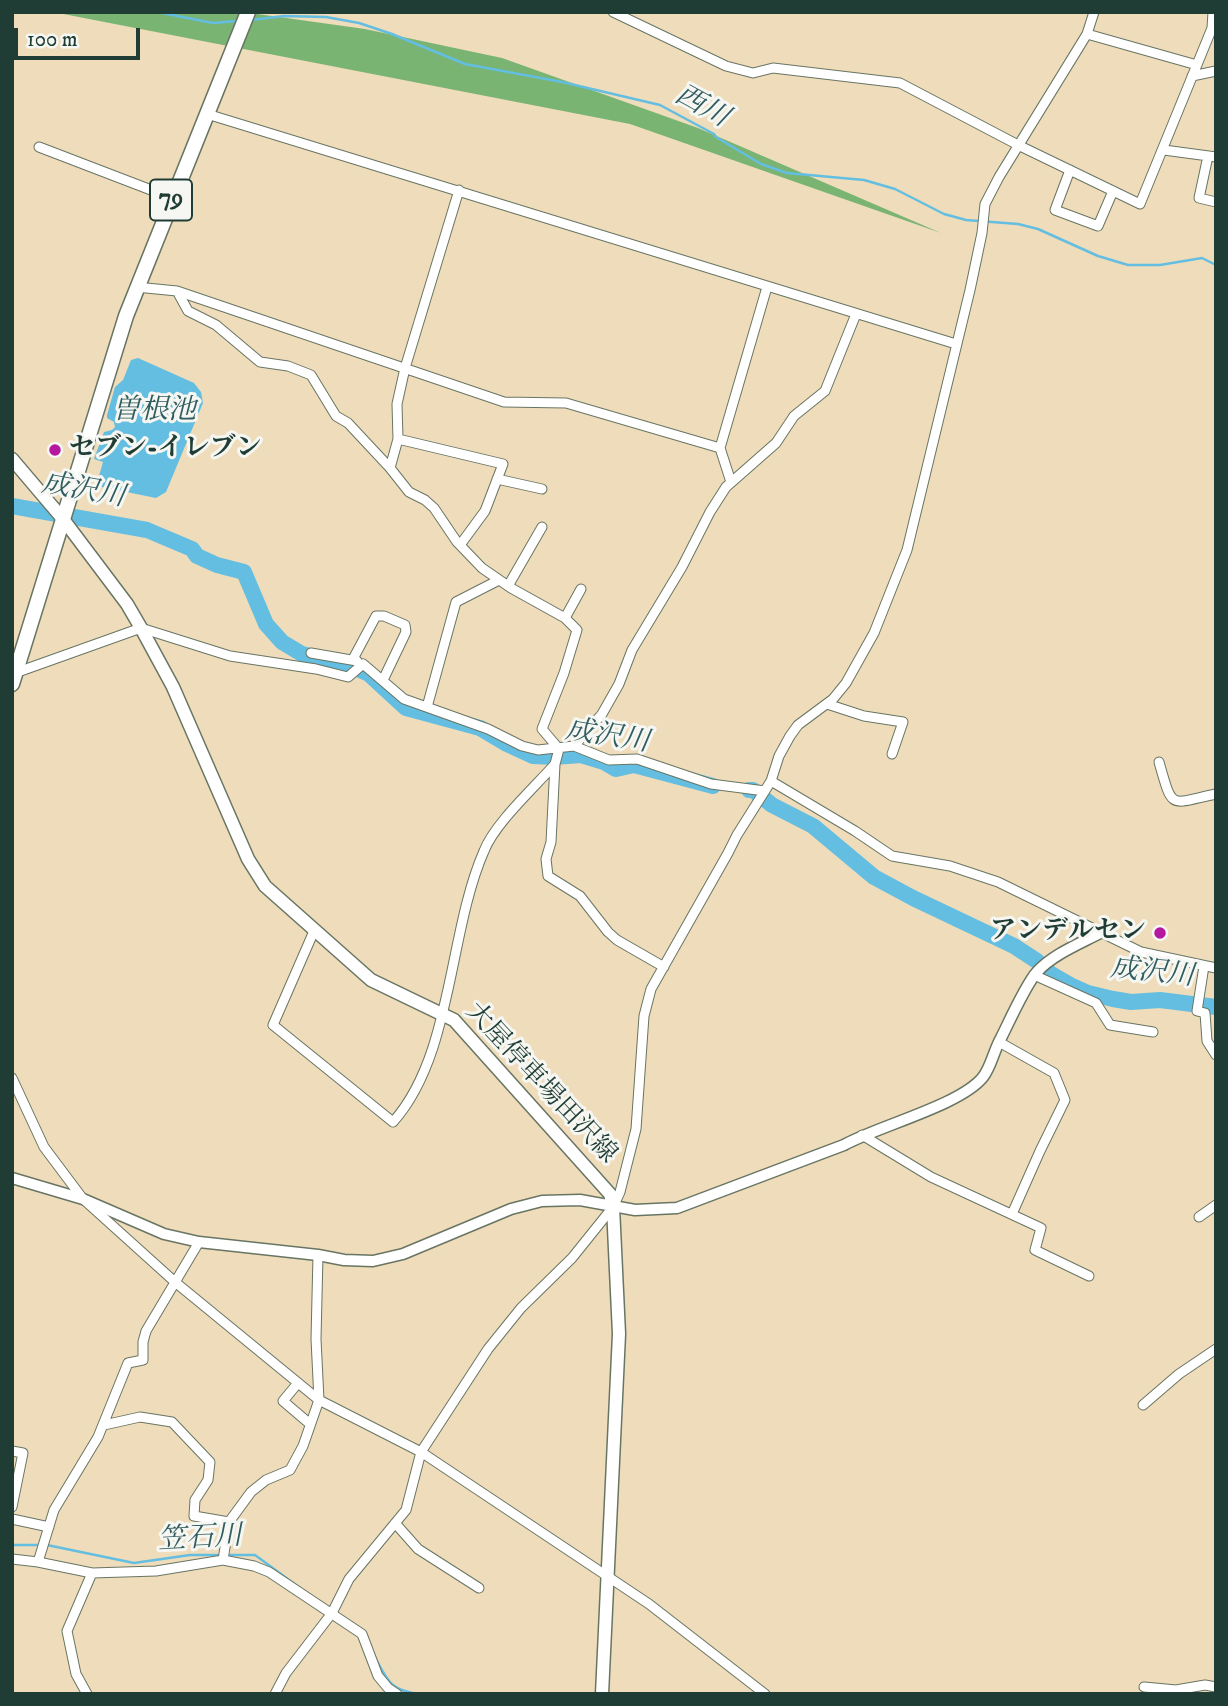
<!DOCTYPE html>
<html>
<head>
<meta charset="utf-8">
<style>
  body { margin:0 }
  #map { position:relative; width:1228px; height:1706px; overflow:hidden; background:#efdcba; font-family:"IM FELL DW Pica",serif }
  canvas { display:block }
  .frame { position:absolute; inset:0; border:14px solid #1f3d34; pointer-events:none }
  .scale { position:absolute; left:14px; top:28px; width:126px; height:32px; box-sizing:border-box; border:4px solid #1f3d34; border-top:0; padding-left:9px; font-size:21px; line-height:24px; white-space:nowrap; color:#1f3d34; -webkit-text-stroke:5px #f6f6f2; paint-order:stroke }
</style>
</head>
<body>
<div id="map">
<canvas width="1228" height="1706"></canvas>
<div class="frame"></div>
<div class="scale">100 m</div>
</div>
<script>
const c = document.querySelector('canvas').getContext('2d');
c.lineJoin = 'round';
function fillPath(path, color) {
  c.fillStyle = color;
  c.fill(path, 'evenodd');
}
function trace(path, color, width, dash) {
  c.strokeStyle = color;
  c.lineWidth = width;
  c.lineCap = dash ? 'butt' : 'round';
  c.setLineDash(dash || []);
  c.stroke(path);
}
function drawText(font, color, halo, rows, align = 'center') {
  c.font = font + ' "IM FELL DW Pica","Noto Serif JP",serif';
  c.lineWidth = 6;
  c.setLineDash([]);
  c.textBaseline = 'middle';
  c.strokeStyle = halo;
  c.fillStyle = color;
  for (const [text, x, y, turn = 0] of rows) {
    c.save();
    c.translate(x, y);
    c.rotate((+turn || 0) * Math.PI / 180);
    c.textAlign = isNaN(turn) ? turn : align;
    if (halo) c.strokeText(text, 0, 0);
    c.fillText(text, 0, 0);
    c.restore();
  }
}
const forest = new Path2D(`
  M53,12H243L365,29L502,58L698,128L941,233L630,124Z`);
const water = new Path2D(`
  M138,358L194,383L201,392L203,403L166,492L156,498L102,487L97,483L103,462L94,459L104,432L112,430L115,427L114,422L107,418V415L115,387L123,380L131,360Z`);
const stream = new Path2D(`
  M157,12L213,23L237,21
  M251,20L284,16L326,17L359,23L392,34L465,64L562,82L660,105L714,134L716,137L761,164L787,173L864,180L895,189L944,214L966,220L1018,224L1038,229L1098,256L1128,265H1160L1202,258L1216,265
  M12,1545H40
  M47,1545L134,1563L190,1555H220
  M226,1555H255L300,1588
  M377,1661C389,1684 393,1691 420,1694`);
const river = new Path2D(`
  M12,506L147,530L192,549L197,556L217,565L244,572L266,624L282,642L302,654L351,666L369,674L406,708L480,728L507,744L533,756L554,757L581,755L604,762L616,769L634,765L713,786
  M749,790H753L772,805L813,826L874,877L913,898L1014,946L1037,961L1051,974L1070,985L1088,993L1113,999L1131,1002L1160,1000L1216,1007`);
const minor = new Path2D(`
  M613,12L726,66L753,73L773,68L900,83L1020,146L1140,204L1212,28L1213,12
  M1087,34L1197,65
  M1192,76L1216,71
  M207,114L956,344
  M39,147L172,198
  M1164,150L1216,157
  M1208,156L1199,198L1216,202
  M1070,170L1055,210L1098,226L1113,191
  M136,287L177,291L504,402L566,403L720,448L767,287
  M177,291L188,311L216,325L260,362L288,366L311,375L336,416L348,423L390,468L409,492L425,500L434,508L457,542L482,568L511,588L565,618L577,630L564,673L542,729L559,749
  M398,439L503,464L485,511L460,545
  M720,448L731,482
  M390,468L398,439L397,404L405,368L459,190
  M497,479L542,489
  M508,586L542,527
  M565,618L581,589
  M311,653L357,661
  M353,659L376,616H384L405,625L406,632L383,680
  M15,673L141,628L230,656L316,669L348,677L363,664L404,699L488,729L522,746L538,750L574,746L609,760L637,759L711,784L765,791
  M827,704L864,716L903,722L892,754
  M427,707L456,602L499,580
  M574,746L602,714L619,684L632,650L682,567L710,512L726,487L776,443L794,416L825,391L856,314
  M559,749L555,764L551,842L546,859L548,876L580,896L608,932L617,940L664,967
  M1159,762C1173,811 1169,804 1216,794
  M771,781L855,831L892,856L950,866L998,882L1141,952L1216,968
  M314,931L273,1025L393,1122C453,1055 448,933 484,851C495,823 534,788 555,764
  M1204,966L1197,1011L1205,1013L1207,1041L1216,1055
  M1034,975L1096,1003L1110,1025L1153,1032
  M999,1042L1054,1073L1065,1100L1040,1151L1012,1214
  M12,1078L44,1147L83,1199L175,1282L319,1400L421,1452L649,1604L765,1694
  M862,1135L931,1177L1041,1228L1035,1250L1089,1276
  M1199,1217L1216,1205
  M298,1383L283,1401L310,1424
  M1143,1405L1179,1374L1216,1349
  M104,1425L140,1417L172,1422L210,1462L208,1480L195,1500L194,1516L229,1522
  M12,1451L23,1453L12,1507
  M12,1519L49,1527
  M395,1523L418,1549L479,1588
  M12,1559L38,1562L92,1573L156,1571L223,1560L254,1566L269,1572L362,1634L378,1676L388,1688L397,1694
  M223,1560L229,1522L251,1492L266,1480L290,1470L303,1446L319,1400L316,1339L318,1255
  M38,1562L54,1510L98,1437L128,1363L143,1360V1342L146,1331L199,1242
  M1144,1687L1176,1690L1205,1685L1216,1687
  M87,1694L76,1674L67,1631L92,1573
  M275,1694L286,1673L332,1613L349,1579L406,1510L421,1452L488,1349L521,1308L572,1258L613,1207L620,1192L636,1129L644,1016L651,989L728,853L737,835L771,781L779,756L790,736L798,725L833,699L846,683L874,633L907,550L970,290L982,233L985,204L999,177L1087,34L1094,12`);
const tertiary = new Path2D(`
  M12,1178L83,1199L164,1234L199,1242L318,1255L344,1260L373,1261L403,1254L511,1209L542,1201L580,1200L635,1210L677,1208L844,1145C878,1126 961,1105 983,1077C991,1067 994,1050 1001,1038C1009,1022 1026,984 1037,972C1052,955 1079,944 1100,933`);
const secondary = new Path2D(`
  M12,459L63,519L127,604L141,628L173,687L248,859L265,886L371,980L454,1020L610,1194L613,1207L619,1334L602,1694`);
const primary = new Path2D(`
  M12,684L126,316L248,12`);
const markers = [
  [55,450,7,"#b5179e"],
  [1160,933,7,"#b5179e"]
];
const shields = [
  [171,200,42]
];
const shieldNames = [
  ["79",171,200]
];
const poiNames = [
  ["セブン-イレブン",69,450],
  ["アンデルセン",1146,933,"right"]
];
const streetNames = [
  ["大屋停車場田沢線",540,1084,47]
];
const waterNames = [
  ["西川",701,108,29],
  ["曽根池",154,412],
  ["成沢川",83,492,10],
  ["成沢川",607,738,9],
  ["成沢川",1152,974,6],
  ["笠石川",200,1540,-3]
];
fillPath(forest, '#79b473');
fillPath(water, '#64bee1');
trace(stream, '#64bee1', 2.5);
trace(river, '#64bee1', 16);
trace(minor, '#687563', 11);
trace(tertiary, '#687563', 13);
trace(secondary, '#687563', 15);
trace(primary, '#687563', 17);
trace(minor, '#fff', 9);
trace(tertiary, '#fff', 10);
trace(secondary, '#fff', 12);
trace(primary, '#fff', 14);
for (const [x, y, r, color] of markers) {
  const dot = new Path2D();
  dot.arc(x, y, r, 0, 2 * Math.PI);
  c.fillStyle = color;
  c.fill(dot);
  trace(dot, '#f6f6f2', 2.5);
}
for (const [x, y, w] of shields) {
  const box = new Path2D();
  box.roundRect(x - w / 2, y - 20.5, w, 41, 5);
  c.fillStyle = '#f6f6f2';
  c.fill(box);
  trace(box, '#1f3d34', 2);
}
drawText('bold 24px', '#1f3d34', null, shieldNames);
drawText('bold 26px', '#1f3d34', '#f6f6f2', poiNames, 'left');
drawText('26px', '#1f3d34', '#f6f6f2', streetNames);
drawText('italic 28px', '#305d5f', '#f6f6f2', waterNames);
</script>
</body>
</html>
